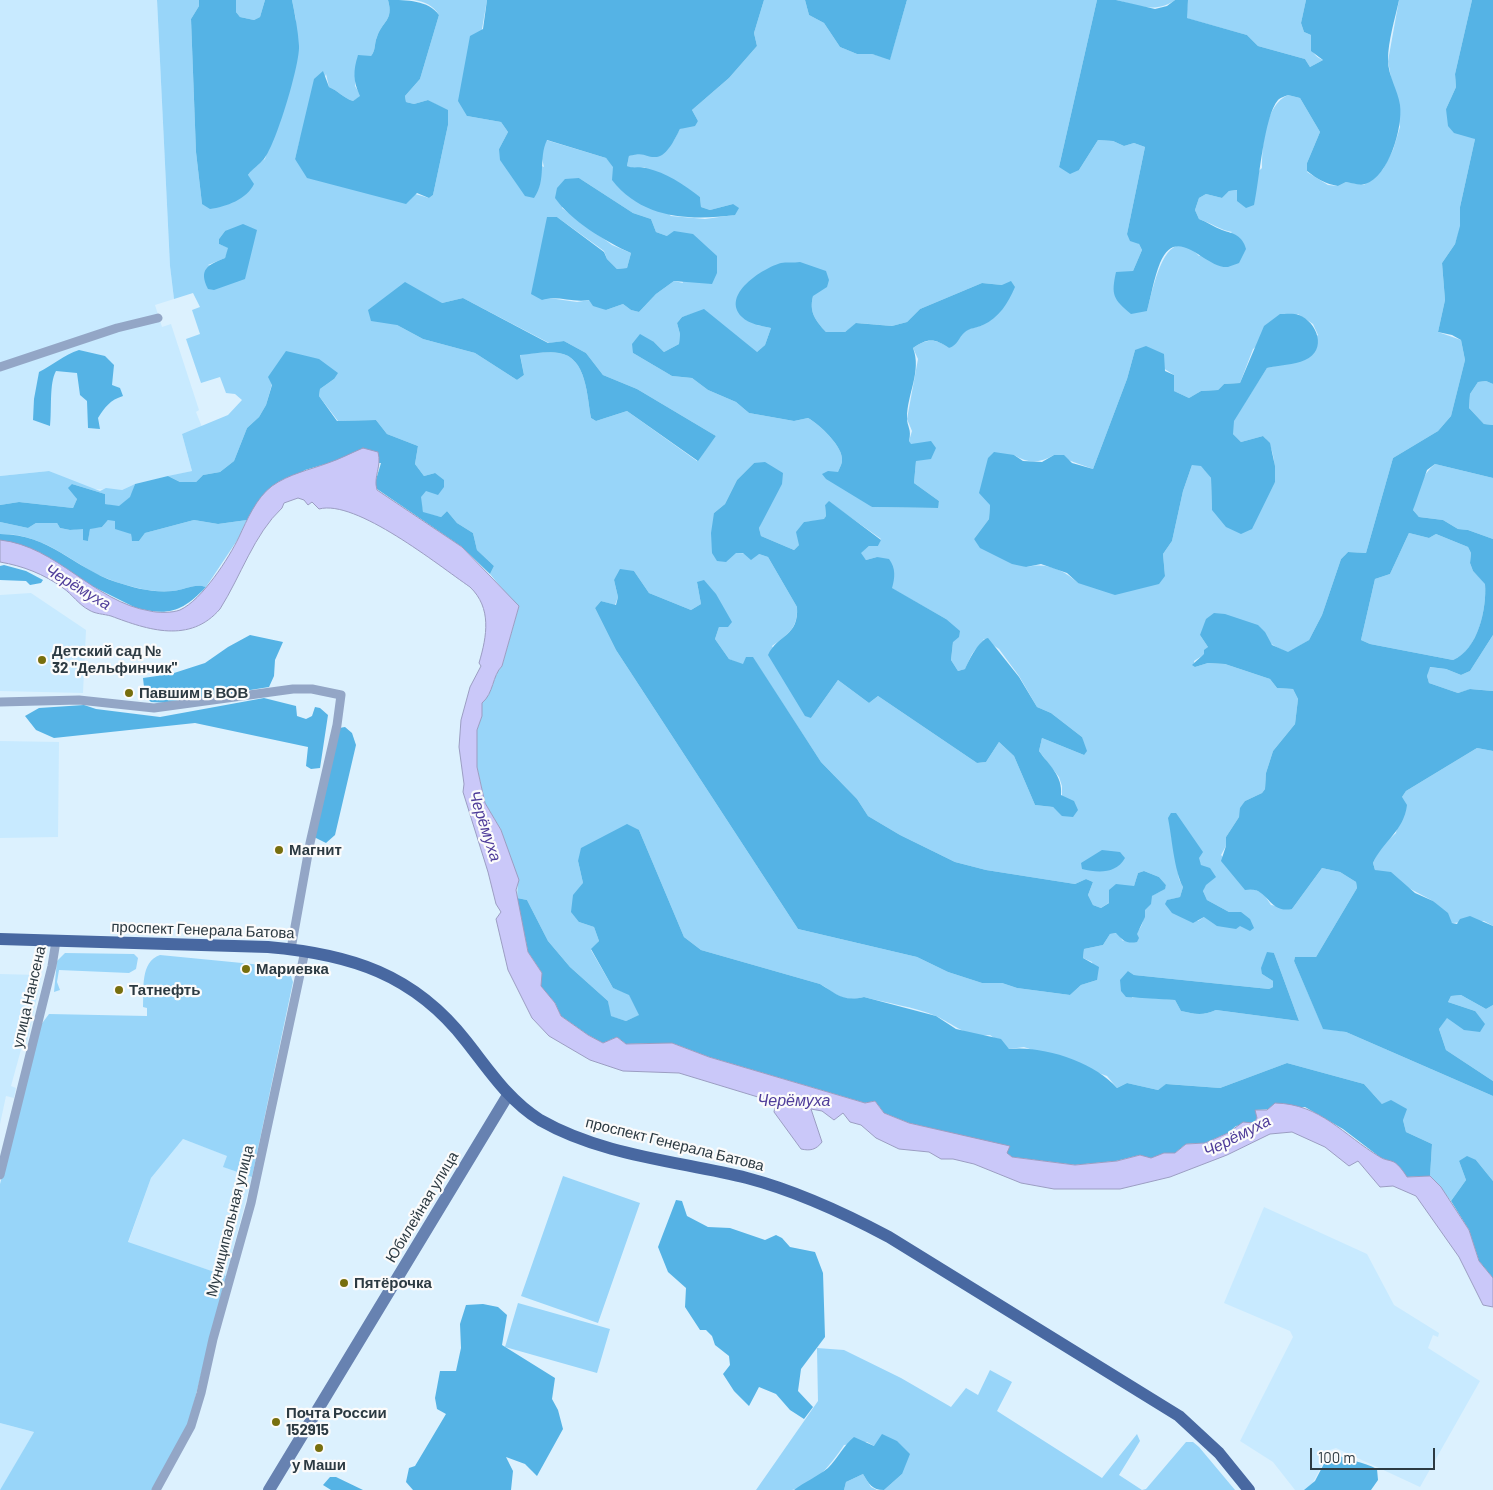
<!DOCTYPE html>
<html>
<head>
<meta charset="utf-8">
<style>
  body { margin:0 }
  #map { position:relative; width:1493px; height:1490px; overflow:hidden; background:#dcf1fe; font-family:Barlow,sans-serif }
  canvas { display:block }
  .scale { position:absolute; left:1310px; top:1448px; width:125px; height:22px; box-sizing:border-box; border:2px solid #2c3a42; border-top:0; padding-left:6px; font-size:15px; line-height:18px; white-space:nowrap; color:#2c3a42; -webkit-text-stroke:4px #fbfbfb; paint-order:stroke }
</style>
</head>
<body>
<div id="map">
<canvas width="1493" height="1490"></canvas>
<div class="scale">100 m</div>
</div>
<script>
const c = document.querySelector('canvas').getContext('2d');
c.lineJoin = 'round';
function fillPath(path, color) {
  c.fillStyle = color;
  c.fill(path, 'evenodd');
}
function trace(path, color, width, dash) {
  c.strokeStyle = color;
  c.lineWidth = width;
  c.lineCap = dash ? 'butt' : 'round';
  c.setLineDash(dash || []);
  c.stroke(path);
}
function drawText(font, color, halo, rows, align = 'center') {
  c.font = font + ' Barlow,sans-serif';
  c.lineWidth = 4.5;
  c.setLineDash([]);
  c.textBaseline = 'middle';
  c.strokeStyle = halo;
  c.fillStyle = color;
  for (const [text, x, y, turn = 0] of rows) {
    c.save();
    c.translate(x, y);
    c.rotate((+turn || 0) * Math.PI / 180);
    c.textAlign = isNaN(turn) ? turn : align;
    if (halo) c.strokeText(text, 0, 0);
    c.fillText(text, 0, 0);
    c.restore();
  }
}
const built = new Path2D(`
  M0,0H157L170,266L174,299L155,305L162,327L171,324L199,410L196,412L202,427L182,434L192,471L135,484L122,490L91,489L49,471L0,476Z
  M31,593L86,630L83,693L0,691V595Z
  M0,741L59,742L58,837L0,838Z
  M0,974L38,975L41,979L26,1046H22L11,1086L16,1088L14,1098L6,1096L0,1124Z
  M183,1139L228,1156L224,1167L252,1177L226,1276L128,1243L151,1178Z
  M1264,1207L1367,1254L1394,1305L1439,1333L1438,1337L1433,1335L1428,1348L1480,1381L1420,1487L1336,1448L1330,1450L1309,1490H1295L1273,1462L1240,1441L1293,1337L1290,1331L1224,1303Z
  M0,1423L34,1432L1,1490L0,1489Z`);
const green = new Path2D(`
  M157,0H199V6L191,19L196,152L202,204L248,175L255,166L265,159L296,20L292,0H388C394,21 382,21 377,37C374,44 376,50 371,56H358L355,86L361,96L353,101C343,98 339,91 329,87L326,74L300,139L295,159L429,198L433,195L448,125V111L428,100L414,104L406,102L405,96L420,79L439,15C433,5 425,2 414,0H487L467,116L501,122L508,132L499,149L544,167L541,154L546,140L606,158L614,167L671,216L705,219L734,215L733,204L710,210L701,207L700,197L644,167L632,169L627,166L629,156L642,152L655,157L674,140L680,129L698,121L692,110L729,78L757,46L754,33L764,0H805L809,15L824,23L840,47L857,54H872L890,59L907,0H1097L1059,167L1079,170L1098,140L1113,141L1124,146L1134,143L1145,147L1127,234L1139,244L1142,250L1133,271L1147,311C1153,290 1165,218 1199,256L1232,232C1220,230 1211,223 1199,219L1195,210L1199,198L1206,194L1222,198L1229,191L1238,190L1262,168C1262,145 1265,105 1288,95L1300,98L1320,132L1307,163V172L1328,185L1338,186L1346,182L1364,185L1383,169L1393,150L1400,127L1388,61L1399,0H1472L1455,74L1456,87L1446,109L1475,139L1460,207L1461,226L1455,244L1442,263L1445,300L1438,332L1461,340L1465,360L1451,416L1438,431L1393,458L1366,553L1348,552L1341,559L1322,615L1309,640L1288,653C1283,650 1277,648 1273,645C1263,638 1265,626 1250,624L1200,635L1208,647L1205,654L1194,661L1195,667L1208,663L1225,664L1270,679L1277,688L1293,689L1298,699L1295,724L1273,751L1266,773L1265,789L1262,793L1245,801L1239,817L1226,837V846L1221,855L1253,889L1263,893L1271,905L1292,909L1322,868L1340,872L1356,882L1357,888L1316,957H1295L1294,961L1323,1028L1346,1032L1493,1096V1181L1476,1160L1459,1161L1466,1180L1451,1201L1430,1176L1432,1144L1406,1132L1403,1120L1382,1104L1364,1084L1287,1063L1220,1088L1167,1084L1158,1090L1127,1083L1117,1088L1107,1076L1024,1047L1009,1049L990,1035C967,1038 955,1025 936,1016C914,1007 887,1003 864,997C842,1003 837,994 820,984L701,950L684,937L639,830L578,861L583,883L579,922L594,927L599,941L591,950L613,988L629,994L640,1015L626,1021L610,1016L608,1001L570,967L548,941L527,900L517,898L518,880L501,830L485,803L477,767V730L482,716V702C494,693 492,676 502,666L519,606L513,602L490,574L494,566L477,550L473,533L457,523L447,511L441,517L423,513L420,497L435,473L424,476L415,464L418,446L387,434L376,420L338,421L319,396L320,389L334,379L272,384L266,405L259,417L247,428L234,461L220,472L203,475L196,482H180L168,476L192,471L182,434L228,415L242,400L235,394L226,393L220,377L201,383L186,339L200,334L192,310L200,307L193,293L174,299L170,266ZM579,178L633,213L651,219L656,232L667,236L683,283L674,281L656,294L639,312L631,310L623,304L606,310L590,300L577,302L549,298L557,217L604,251L607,259L617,269L627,268L631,253L612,245L562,208ZM225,231L245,279L208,265L225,258L229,248L219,244V239ZM982,283L1002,285L983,325L966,330L949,348C935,338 927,339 913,348L918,359L907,419L912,431L909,441L916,461L914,483L939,501L937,508L872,507L838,472C839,469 842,464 842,461C844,447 819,424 808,418L794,421L749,413L736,402L708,390L692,378L672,376L633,353L654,342L664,352L679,344L680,334L677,323L682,317L704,310L756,353L765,345L771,328L757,325L813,296C809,312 815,320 826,332H845L857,323L892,326L907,322L920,309ZM463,298L549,343L564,341L586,353L603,375L637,389L716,436L697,461L627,411L596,421L591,418C587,397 587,357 559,353C547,351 532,354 520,354L524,375L517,380L475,353L423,339L397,325L442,303ZM1298,314L1313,324L1318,335L1279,365L1267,368L1233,421V434L1241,442L1263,436C1275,448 1275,465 1275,482L1212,510L1211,478L1201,465H1192L1183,491L1172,541L1163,554L1165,576L1078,583C1063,569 1046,562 1026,567L974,539L989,519L990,505L1014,455C1028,464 1040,463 1054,455L1093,469L1127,379L1135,350L1174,375V391L1189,398L1201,391L1218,390L1224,384L1240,383L1253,349ZM754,463L765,514L759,528L761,536L794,550L799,545L804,522L824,520L826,516L825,505L829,502L881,539L878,546H869L860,553L866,560L877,557L891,588L946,619L953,642L951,660L958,671L965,669L972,654L984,639L999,649L1019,676L1037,707L1051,713L1082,737L1084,755L1042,738L1039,751L1059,777L1062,786V815L1053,807L1035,805L1014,756L999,742L986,762L977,763L878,696L869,703L838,680L811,718L772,646C788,635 798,628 797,607L768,557L759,554L737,553L714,513L725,504L737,480ZM634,571L649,593L691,610L701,604L697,582L719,627L715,639L729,659L743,665L753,658L821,762L857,799L868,816L900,835L955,862L986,870L1075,884L1086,879L1093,882L1088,895L1093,905L1101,908L1134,886L1138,873L1144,871L1159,877L1166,885C1164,892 1156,892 1151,897C1136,916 1154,926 1123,941L1117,933L1110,934L1103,945L1084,949L1083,958L1092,962L1097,980L1081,985L1070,995L1017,988L1002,983H982L948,972L917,957L798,929L616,650L595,608L601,601L615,605L618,597L614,580ZM1171,834C1187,848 1213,866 1203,891L1207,900L1229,912L1204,917L1198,921L1168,900L1180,897L1183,887L1179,879ZM1274,953L1299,1021L1216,1010C1203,1016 1194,1014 1181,1011L1175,1000L1141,997L1132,998L1128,971L1134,975L1269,989L1273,987V981L1262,974Z
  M236,0H265L260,17L254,20L240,17L236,12Z
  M1116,0H1175C1156,14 1137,5 1116,0Z
  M1188,0H1306L1301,23L1304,32L1311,35C1311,48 1311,55 1323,60L1310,67L1305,59L1258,46L1247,35L1186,18Z
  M1486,381L1493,384V425L1484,424L1469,408L1470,394L1478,382Z
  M1435,464L1493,478V539L1468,530L1458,529L1443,520L1419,517L1413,510C1416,493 1422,474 1435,464Z
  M49,471L100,491L106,488L122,490L135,484L131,497L119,507L105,504V494L72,484L77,499L73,508L19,502L0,505V476Z
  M108,520H115L131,534L132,540L139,541L145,533L194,520L218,524L247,520L238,539L206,587C194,583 185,590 173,591C164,592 151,591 142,589C125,585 107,580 91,571C61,553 38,534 0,534V522L28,528L36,523H57L60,528L70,530L83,528L88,541L90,528L102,527Z
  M1409,533L1429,538L1436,534L1468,547L1471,553L1470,563L1473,571L1485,583C1487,609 1478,650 1453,660L1370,644L1361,640L1375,579L1390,574Z
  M1493,635V691L1471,689L1458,693L1429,683L1427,676L1429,667L1446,669L1461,675L1470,671Z
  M1477,748L1493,751V926L1484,921L1452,923L1433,901L1375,870L1373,863L1380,848L1396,833L1402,797L1406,791Z
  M65,953L134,954L138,958L136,969L129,973L59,970L57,982L60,990L54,992L57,961Z
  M160,955L283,967L290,973L293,982L252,1177L223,1167L227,1156L183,1139L151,1178L128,1242L226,1276L188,1426L153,1490H0L34,1432L0,1423V1184L40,1026L49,1014L147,1016V1008L143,1007C144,989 140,962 160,955Z
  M1461,995L1486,1009L1493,1005V1081L1446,1050L1439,1029L1447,1017L1475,1011L1448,1002L1451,996Z
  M563,1176L640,1203L598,1323L521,1296Z
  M518,1303L610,1329L597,1373L505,1347Z
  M817,1348L844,1350L901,1378L951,1407L966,1388L978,1395L990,1370L1012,1382L997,1411L1102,1478L1137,1434L1140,1441L1119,1475L1142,1490L1146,1489L1186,1442H1193L1199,1447L1235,1490H884L902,1474L874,1446L867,1442L844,1445C832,1463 815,1486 792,1490C781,1490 767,1490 756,1490L818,1401Z
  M863,1474L871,1487L877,1490H844L846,1482Z`);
const forest = new Path2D(`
  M199,0H236V12L240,17L254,20L260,17L265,0H292C295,15 298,30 299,46C300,64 276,145 264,159C259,165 253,168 248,175L254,184C247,199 226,207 210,209L202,204L196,152L191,19L199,6Z
  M388,0C407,0 428,0 439,15L420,79L405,96L406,102L414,104L428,100L448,110V125L433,195L429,198L417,193L406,204L307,178L295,159L314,79L323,71L329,87C339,91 343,98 353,101L360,96C353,81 353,71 358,55L371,56C376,50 374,44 377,37C382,21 394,21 388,0Z
  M487,0H764L754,33L757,46L729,78L692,110L698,121L695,126L680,129C676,137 667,156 657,157C645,158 646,151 629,156L627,166C634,169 639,166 646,168C667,173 683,184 700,197L701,207L710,210L733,204L739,208L735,215C691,221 642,219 612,180L613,167L606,158L547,140C538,158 547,180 534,198L525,196L500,160L499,149L508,132L501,122L467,116L458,101L470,36L483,29Z
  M805,0H907L890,60L872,54H857L840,47L824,23L809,15Z
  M1097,0H1116L1155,9L1167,6L1175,0H1188L1187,18L1247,35L1258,46L1305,59L1310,67L1323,60L1311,51V35L1304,32L1301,23L1306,0H1399C1395,19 1388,41 1388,60C1388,76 1398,90 1400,105C1403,127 1389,177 1365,184C1360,186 1352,183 1346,182L1338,186C1326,184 1317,179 1307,171V163L1320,132L1300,98L1288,95C1285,96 1280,98 1278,100C1264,115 1259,183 1254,205L1246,208L1237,201V190L1229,191L1222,198L1206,194L1199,198L1195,210L1199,219C1207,222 1214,227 1222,230C1234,234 1242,235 1246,249L1239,263C1236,264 1231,266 1228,267C1205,269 1177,222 1160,263C1154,278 1151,296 1147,311L1131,314C1113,299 1111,295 1116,272L1133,271L1142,250L1139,244L1130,241L1127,234L1145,147L1134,143L1124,146L1113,141L1098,140L1079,170L1070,174L1059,167Z
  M1472,0H1493V384L1486,381L1478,382L1470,394L1469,408L1484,424L1493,425V478L1435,464L1427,470L1413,510L1419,517L1443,520L1458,529L1468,530L1493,539V635L1470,671L1461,675L1446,669L1430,667L1427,676L1429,683L1458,693L1470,689L1493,691V751L1477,748L1406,791L1402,797L1407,805C1404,831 1383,841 1373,863L1375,870L1391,872L1415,893L1433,901L1448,913L1452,923L1457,924L1460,919L1470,916L1493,926V1005L1486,1009L1461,995L1451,996L1448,1002L1475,1011L1485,1024L1480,1032L1464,1030L1447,1018L1439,1029L1446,1050L1493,1081V1096L1346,1032L1323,1029L1294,961L1295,957H1316L1357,888L1356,882L1340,872L1322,868L1292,909C1267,914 1269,885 1245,890L1221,861L1226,846V837L1239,817L1240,808L1245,801L1262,793L1265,789L1266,773L1273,751L1295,724L1298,699L1293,689L1277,688L1270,679L1225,664L1208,663L1195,667L1192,665L1204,654V650L1208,647L1200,635L1206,619L1214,613L1225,614L1258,625L1265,632L1272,645L1288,652L1309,640L1322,615L1341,559L1348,552L1366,553L1393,458L1438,431L1451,416L1465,360L1461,340L1452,335L1438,332L1445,300L1442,263L1455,244L1460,226V207L1475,139L1454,133L1448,126L1446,109L1456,87L1455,74ZM1409,533L1429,538L1436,534L1468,547L1471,553L1470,563L1473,571L1485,584C1487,608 1478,650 1453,660L1370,644L1361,640L1375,579L1390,574Z
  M579,178L633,213L651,219L656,232L667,236L674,231L693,234L717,256V273L712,284L674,281L656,294L639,312L631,310L623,304L606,310L593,306L589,300C573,303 556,295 542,300L531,294L547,217H557L604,252L607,259L617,269L627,268L631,253C606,242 570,220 555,198L557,188L565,179Z
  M243,224L257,230L245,279L214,290L208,289C198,269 208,265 225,258L228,248L219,244V239L225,231Z
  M800,262L826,271L829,280L827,287L813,296C809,312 815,320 826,332H845L856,323L892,326L907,322L920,309L982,283L1002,285L1011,281L1015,287C1008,303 999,318 983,325C977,328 969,328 965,332C958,338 958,345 949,348C935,338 927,338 913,348C922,371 907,394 907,418C907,427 912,429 909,441L911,444L931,441L936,448L931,459L916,461L914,483L939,501L938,508L872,507L826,479L822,474L828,471L838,472C839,469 842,464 842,461C844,447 819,424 808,418L794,421L749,413L736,402L708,390L692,378L672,376L633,353L632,344L640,334L654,342L664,352L679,344L680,334L677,323L682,317L704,309L757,352L765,345L771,328C762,326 749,324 742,317C720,295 763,268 781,263C786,262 794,263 800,262Z
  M405,282L442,303L463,298L548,343L564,341L586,353L603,375L637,389L716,436L698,461L627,411L596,421L591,418C587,397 587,357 559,353C548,351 532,354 520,355L524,375L517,380L475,353L423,339L397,325L371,321L368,310Z
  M1280,314C1285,314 1294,313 1299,315C1317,322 1328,350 1305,360C1294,365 1279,365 1267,368L1234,421L1233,434L1241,442L1263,436L1270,443L1275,466V482L1252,529L1241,534L1226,527L1212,510L1211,478L1201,466L1192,465L1183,491L1172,541L1163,554L1165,576L1159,584L1115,595L1078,583L1067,573L1041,564L1026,567L1012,564L980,548L974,539L989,519L990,505L979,493L988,458L994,452L1014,455L1023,461L1042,462L1054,455H1064L1072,463L1093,469L1127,379L1135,350L1146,346L1164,354L1165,371L1174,375V391L1189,398L1201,391L1218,390L1224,384L1240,383L1264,326Z
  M79,350L105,356L114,365L112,385L120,388L123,396C110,400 105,407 98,418L100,429L88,428L87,401L80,395L77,373L56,371C49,383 52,410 50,426L33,420L34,399L39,372C53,365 64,355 79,350Z
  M286,351L319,359L338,373L334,379L320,389L319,396L337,421L376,420L387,434L418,446L415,464L424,476L435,473L444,480V487L438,495L426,491L421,497L423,512L441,517L447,511L457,523L473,533L477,550L494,566L490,574L462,547L377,489L375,483L381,463H329L305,470L260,499L247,520L218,524L194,520L145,533L139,541H132L131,534L115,529V521L108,520L102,527L90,529L88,541L83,540V529L70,530L60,528L57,523H36L28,528L0,522V505L19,502L73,508L77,499L68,488L72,484L105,494V504L119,506L130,497L135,484L168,476L180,482H196L203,475L220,472L234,461L247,428L259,417L266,405L272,385L268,377Z
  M765,462L783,473L782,484L759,528L761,536L794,550L799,545L796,532L804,522L824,519L826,516L825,505L829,501L881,540L878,546H869L861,553L866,560L877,557L889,559C896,568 895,578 892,588L946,619L960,631L959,637L953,642L951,660L958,671L965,669C969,660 979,640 988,638L1019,677L1037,707L1051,713L1082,737L1087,751L1084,755L1042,738L1039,751C1049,765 1063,776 1061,795L1074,801L1078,810L1073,817L1062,816L1053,807L1035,805L1014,756L999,742L986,762L977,763L878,696L869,703L838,680L811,718L805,716L768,655C778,634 799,637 797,607L768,557L759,554L751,560L743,553H736L726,562L717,561L712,553L711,533L714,513L725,504L737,480L754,463Z
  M0,534C50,534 74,568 116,582C134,588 154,593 173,591C185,590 194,583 206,587C182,612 169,616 136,608L0,540Z
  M4,565L26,571L43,580L41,583L30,585L26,581L0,580V566Z
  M620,569L634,571L649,593L691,610L701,604L697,582L704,580L716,594L732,622L728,627H719L715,639L729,659L743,664L746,657H753L821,762L857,799L868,816L900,835L955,862L986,870L1075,884L1086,879L1093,882L1088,895L1093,905L1101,908L1109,903V890L1116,884L1134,886L1138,873L1144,871L1159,877L1166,885L1165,889L1152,896L1151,904L1145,910V917L1137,934L1139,938L1137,942C1127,944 1123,941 1116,933L1110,934L1103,945L1084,949L1083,958L1099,967L1097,980L1081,985L1070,995L1017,988L1002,983H982L948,972L917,957L798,929L616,650L595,608L601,601L616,605L618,597L614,580Z
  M250,635L283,642L275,660L274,676L269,687L169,703L151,702L145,696L143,678L171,674L205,663L228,647Z
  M264,698L296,706L297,716L306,719L312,716L315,707L320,708L328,715L320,768L311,769L306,766L308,747L195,723L54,738L36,730L25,716L39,708L84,705L96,709L160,717Z
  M345,727L352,733L356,745L335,835L326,843L314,837L339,728Z
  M1171,813H1176L1203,852L1199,858L1201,865L1210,868L1216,877L1206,885L1203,891L1207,900L1229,912H1241L1250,919L1254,928L1250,931L1240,926L1236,929L1217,926L1204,917L1193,923L1172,913L1165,904L1167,900L1180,897L1183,887C1174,870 1172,838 1168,818Z
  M627,824L639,830L684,937L701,950L820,984C837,994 842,1002 864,997L936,1016L956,1029L1001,1039L1009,1049C1042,1045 1095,1062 1117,1088L1127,1083L1158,1090L1166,1084L1220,1088L1287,1063L1364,1084L1382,1104L1391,1100L1407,1109L1403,1120L1406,1132L1432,1144L1430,1176L1407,1177L1395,1163L1381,1158L1343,1129L1305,1107L1256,1110L1257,1118L1254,1123L1236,1126L1228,1133L1205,1143L1186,1144L1175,1153H1164L1151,1159L1140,1155L1116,1161L1075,1165L1012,1157L1006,1153L1009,1147L909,1123L884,1113L875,1101L865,1103L709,1057L672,1043L626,1044L617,1037L603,1043L588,1035L561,1016L555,1003L540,986L542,973L528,952L517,898L527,900L548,941L570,967L608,1001L611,1016L626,1021L639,1015L629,995L613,988L591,949L599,941L594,927L579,922L571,912L573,895L583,883L578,861L581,848Z
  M1102,850L1120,852L1125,858C1116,874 1098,873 1082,869L1081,863Z
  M1267,952L1274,953L1299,1021L1216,1010C1203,1016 1194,1014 1181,1011L1175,1000L1126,997L1121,991L1120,980L1128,971L1134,975L1269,989L1273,987V981L1262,974L1261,968Z
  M1467,1156L1476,1160L1493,1181V1278L1479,1261L1469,1230L1451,1201L1466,1180L1459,1161Z
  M676,1200L682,1201L687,1216L708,1227L730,1228L765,1240L776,1235L782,1238L790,1247L815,1252L823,1273L825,1337L801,1369L798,1391L813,1407L804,1419L790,1410L776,1394L759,1387L749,1406L734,1391L723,1374L730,1365L729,1356L715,1345L712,1336L706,1330H700L685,1307L686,1288L668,1272L658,1247Z
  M483,1304L498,1307L507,1315L502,1345L555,1378L552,1399L558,1410L563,1429L537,1476L525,1464L506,1457L513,1471L511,1490H413L406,1482L409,1468L415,1466L446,1414L437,1409L435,1398L440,1371H456L461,1348L460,1324L466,1305Z
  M882,1434L897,1441L910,1454L902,1474L884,1490C872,1490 869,1484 863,1474L846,1482L844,1490H794C804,1482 817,1477 828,1468C838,1458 843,1446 854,1437L874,1446Z
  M1334,1454C1349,1460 1363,1462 1377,1469L1378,1480L1371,1490H1304L1315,1481L1328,1456Z
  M330,1477H336L363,1490H331L323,1485Z`);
const water = new Path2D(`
  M363,448L378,452C382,467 373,476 377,490L462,547L519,606L502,666C492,676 494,693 482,703V716L477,730V767L485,803L501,830L519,880L516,890L528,952L542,973L541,986L555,1003L561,1016L588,1035L603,1043L617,1037L626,1044L672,1043L709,1057L865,1103L875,1101L884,1113L909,1123L1010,1146L1007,1153L1012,1157L1075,1165L1117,1161L1140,1155L1151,1158L1164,1153H1175L1186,1144L1205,1143L1228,1133L1243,1122L1254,1123L1257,1118L1255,1110H1267L1275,1103C1321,1104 1343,1135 1380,1157C1384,1160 1390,1160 1394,1162C1399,1165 1404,1172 1407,1177L1430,1176L1441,1187L1469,1230L1479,1261L1493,1278V1307L1483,1305L1459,1257L1416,1196L1393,1186L1380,1187L1358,1161L1349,1166L1325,1147L1292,1132L1270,1134L1227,1155L1170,1177L1120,1189H1054L1021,1183L974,1164L953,1159H941L929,1152L899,1149L876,1138L861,1125L850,1122L843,1113L834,1120L822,1111L811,1109L822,1142C816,1150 810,1151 801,1149L774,1112L775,1106L771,1101L679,1073L623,1071L590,1060L549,1036L532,1018L508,970L496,919L501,912L496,904L488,872L463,792L464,784L459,747L461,720L470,687L481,666L479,663C487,636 492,608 470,587C438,565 356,499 319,509L312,502L308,505L304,500L298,498L284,503L282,508C254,534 241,576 220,609C190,644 148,630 111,616C104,614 95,614 89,610C79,605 72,594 63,588C44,574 23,566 0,562V540C57,546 94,602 150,611C158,613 172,613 180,610C202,600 229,558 239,537C247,520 256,498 272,486C289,474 309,470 328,463C340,459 351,453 363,448Z`);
const street = new Path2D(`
  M0,367L117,328L158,318
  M0,702L79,700L154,708L293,689H312L341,695L337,725L310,843L291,949
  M0,1175L52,966L56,941
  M156,1490L191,1426L201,1393L213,1339L251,1203L305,951`);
const secondary = new Path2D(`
  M269,1490L508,1095`);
const primary = new Path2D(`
  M0,939L268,947C350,954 414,974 466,1041C489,1070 508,1100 540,1120C603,1156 678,1161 747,1178C797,1191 844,1213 889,1237L1179,1416L1219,1453L1249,1490`);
const markers = [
  [42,660,5,"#776f0e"],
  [129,693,5,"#776f0e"],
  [279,850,5,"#776f0e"],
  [246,969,5,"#776f0e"],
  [119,990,5,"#776f0e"],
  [344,1283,5,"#776f0e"],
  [276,1422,5,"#776f0e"],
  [319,1448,5,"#776f0e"]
];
const poiNames = [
  ["Детский сад №",52,651],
  ["32 \"Дельфинчик\"",52,668],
  ["Павшим в ВОВ",139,693],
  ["Магнит",289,850],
  ["Мариевка",256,969],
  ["Татнефть",129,990],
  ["Пятёрочка",354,1283],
  ["Почта России",286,1413],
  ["152915",286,1430],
  ["у Маши",319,1465,"center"]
];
const streetNames = [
  ["проспект Генерала Батова",203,930,2],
  ["улица Нансена",29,997,-77],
  ["проспект Генерала Батова",675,1144,14],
  ["Юбилейная улица",422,1207,-59],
  ["Муниципальная улица",230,1221,-76]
];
const waterNames = [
  ["Черёмуха",78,587,31],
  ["Черёмуха",485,826,72],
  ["Черёмуха",794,1101],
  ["Черёмуха",1237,1136,-27]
];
fillPath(built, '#c8eaff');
fillPath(green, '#98d5f9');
fillPath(forest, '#55b3e5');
fillPath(water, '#cac8f9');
trace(water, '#9b9dc2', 1);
trace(street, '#93a6c6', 9);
trace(secondary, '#6782b1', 12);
trace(primary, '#4868a1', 12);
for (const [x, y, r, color] of markers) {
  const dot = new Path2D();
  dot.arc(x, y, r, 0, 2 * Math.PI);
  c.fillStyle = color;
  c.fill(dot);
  trace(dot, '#fbfbfb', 2);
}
drawText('bold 15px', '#2c3a42', '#fbfbfb', poiNames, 'left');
drawText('15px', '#2c3a42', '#fbfbfb', streetNames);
drawText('italic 16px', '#4f3d9a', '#fbfbfb', waterNames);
</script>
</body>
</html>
